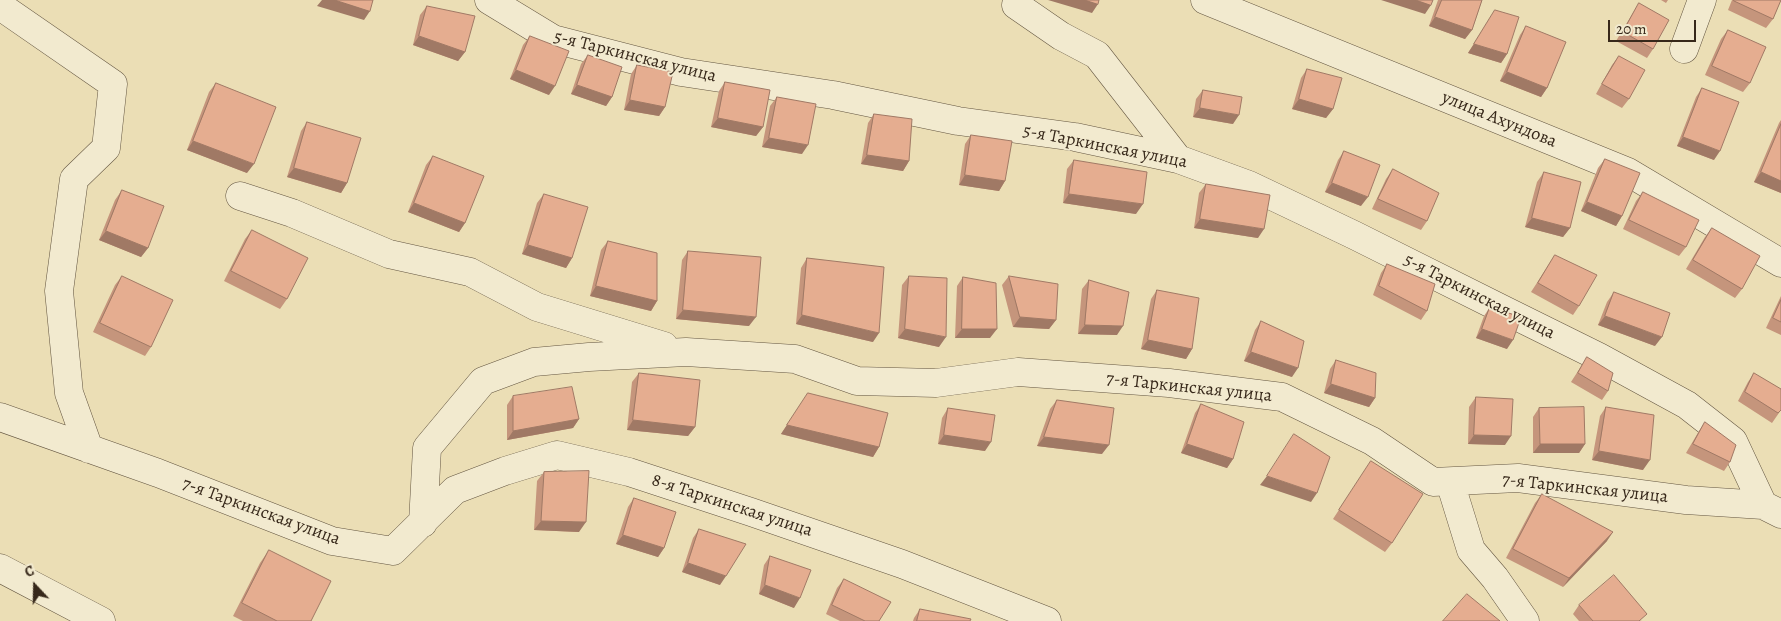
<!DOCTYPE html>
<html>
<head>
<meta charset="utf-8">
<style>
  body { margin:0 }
  #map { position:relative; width:1781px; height:621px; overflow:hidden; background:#ebdeb5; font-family:Alegreya,serif }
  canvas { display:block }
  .north { position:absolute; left:10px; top:561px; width:50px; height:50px; -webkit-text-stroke:4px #f2eacf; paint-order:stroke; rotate:339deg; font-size:14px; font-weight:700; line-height:20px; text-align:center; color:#37281a }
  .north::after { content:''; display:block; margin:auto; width:18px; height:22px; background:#37281a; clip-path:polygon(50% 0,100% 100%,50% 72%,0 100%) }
  .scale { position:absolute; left:1608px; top:20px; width:88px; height:22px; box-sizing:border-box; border:2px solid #37281a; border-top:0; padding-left:6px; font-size:15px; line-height:18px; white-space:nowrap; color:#37281a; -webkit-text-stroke:4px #f2eacf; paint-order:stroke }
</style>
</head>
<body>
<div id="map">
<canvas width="1781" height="621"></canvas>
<div class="north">С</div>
<div class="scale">20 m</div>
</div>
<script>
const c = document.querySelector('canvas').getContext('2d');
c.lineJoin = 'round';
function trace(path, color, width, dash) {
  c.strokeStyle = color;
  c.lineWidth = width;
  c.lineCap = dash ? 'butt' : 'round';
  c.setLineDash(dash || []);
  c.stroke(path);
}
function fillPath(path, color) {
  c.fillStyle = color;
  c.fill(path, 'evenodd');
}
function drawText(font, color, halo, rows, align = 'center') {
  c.font = font + ' Alegreya,serif';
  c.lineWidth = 4;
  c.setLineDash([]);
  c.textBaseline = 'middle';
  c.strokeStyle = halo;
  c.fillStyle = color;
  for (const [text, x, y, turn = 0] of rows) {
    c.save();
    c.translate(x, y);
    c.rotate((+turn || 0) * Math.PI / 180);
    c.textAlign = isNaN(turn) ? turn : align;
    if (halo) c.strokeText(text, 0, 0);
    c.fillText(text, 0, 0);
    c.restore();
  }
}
const minor = new Path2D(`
  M489,0L553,39L681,72L833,95L958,121L1075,137L1178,159L1249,185L1354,235L1502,309L1599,357L1687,405L1733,441L1763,505L1781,514
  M1205,0L1628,172L1781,263
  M1016,5L1061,36L1097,55L1178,159
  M0,6L113,84L106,148L74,179L59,291L69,393L89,449
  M1684,49L1702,0
  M240,196L292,213L389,254L470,272L537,307L664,346
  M0,417L158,473L332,541L393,551L455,490L505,471L557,455L629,472L751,512L902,564L1047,621
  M1450,482L1471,550L1495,578L1525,621
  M423,523L427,448L483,381L534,362L589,357L686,352L795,359L857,381L936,383L1018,372L1169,383L1282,397L1372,441L1433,482L1518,478L1686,500L1763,505
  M0,568L101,621`);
const wall = new Path2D(`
  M1438,0H1482L1472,30L1465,39L1429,26Z
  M1661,0H1668L1666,3Z
  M1732,0H1781L1773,19L1766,28L1728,10Z
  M1639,3L1653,49L1647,58L1616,41L1633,13Z
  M427,6L465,52L458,61L413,45L420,15Z
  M1495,10L1507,54L1501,63L1468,53Z
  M1526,26L1547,88L1541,97L1500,81L1520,35Z
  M1728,30L1750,83L1743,92L1705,75L1721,39Z
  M530,36L549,95L510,79L523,45Z
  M588,55L612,97L606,106L571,94L581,64Z
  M1619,56L1629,99L1622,108L1596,94L1612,65Z
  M637,65L665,107L659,116L624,110L631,74Z
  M1307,69L1333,109L1326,118L1292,109L1301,78Z
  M725,82L763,127L756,136L711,127L719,91Z
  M216,83L247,173L187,150L209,92Z
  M1702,88L1714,160L1677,146L1696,97Z
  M1203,90L1233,124L1193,117L1196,99Z
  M777,97L802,154L762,147L770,106Z
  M874,114L909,161L903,171L861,164L868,123Z
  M1781,120V193L1754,182L1779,123Z
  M307,122L347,183L341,193L287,177L301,131Z
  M971,135L1005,181L999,191L959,185L965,144Z
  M1344,151L1361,206L1325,192L1338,160Z
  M433,156L465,223L459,232L408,212L426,165Z
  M1605,159L1622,216L1616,226L1581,211L1598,168Z
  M1074,160L1136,214L1063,203L1067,169Z
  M1393,169L1427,221L1421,230L1372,209L1386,179Z
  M1544,172L1570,228L1563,237L1525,227L1537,182Z
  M1206,184L1258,238L1194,228L1199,193Z
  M122,190L148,248L141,257L99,240L115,200Z
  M1643,192L1686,247L1679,256L1623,229L1636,201Z
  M544,194L572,258L566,268L522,254L537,203Z
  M1712,228L1742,289L1735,298L1686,269L1705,237Z
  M252,230L287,299L280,309L224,281L245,239Z
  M608,241L657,301L651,311L590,296L601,250Z
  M688,251L749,326L676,319L682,260Z
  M1555,255L1579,306L1573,315L1531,292Z
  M807,258L873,342L796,324L801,268Z
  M1387,264L1427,311L1421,320L1373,295L1381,273Z
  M122,276L151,347L145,356L93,332L115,285Z
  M909,276L939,347L898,338L902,285Z
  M1009,276L1056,320L1049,329L1013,327L1002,285Z
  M963,277L990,338H955L957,286Z
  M1089,280L1117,335L1078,334L1082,289Z
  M1157,290L1192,349L1186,359L1141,349L1151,299Z
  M1614,292L1655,346L1598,325L1607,302Z
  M1781,296V335L1766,328Z
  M1490,307L1507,349L1476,338L1484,316Z
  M1261,321L1292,377L1244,361L1255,330Z
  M1587,357L1608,391L1602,400L1571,382Z
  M1336,360L1375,398L1369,407L1324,393L1330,369Z
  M639,373L695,427L688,436L627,430L632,382Z
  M1754,373L1781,410L1772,423L1738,401L1748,382Z
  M808,393L879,447L873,457L781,434Z
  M513,396L579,419L573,428L507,440V405Z
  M1476,397L1505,445L1468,444L1469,407Z
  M1057,400L1102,454L1037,446L1050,409Z
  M1201,404L1233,459L1227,468L1181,453L1195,413Z
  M1606,407L1643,470L1592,460L1600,416Z
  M948,408L985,451L938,444L942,418Z
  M1539,408L1585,444L1579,453H1533V417Z
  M1705,422L1730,462L1724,471L1686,453L1699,431Z
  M1371,461L1392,543L1385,552L1333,519Z
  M544,472L579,532L534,530L537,481Z
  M1542,494L1607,541L1563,587L1506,558L1535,503Z
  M634,498L664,548L658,557L616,544L628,507Z
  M699,529L720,585L682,572L693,538Z
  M269,550L311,621H243L233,616L260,563Z
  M770,556L794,608L759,594L764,565Z
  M844,579L879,621H840L826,614L837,588Z
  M1579,605L1642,621H1579L1573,614Z
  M920,609L970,621H913L914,618Z`);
const shadedWall = new Path2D(`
  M322,0H335L370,11L364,20L317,6Z
  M1048,0H1085L1098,4L1092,13Z
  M1381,0H1416L1431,5L1425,14Z
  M1435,17L1472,30L1465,39L1429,26Z
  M419,36L465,52L458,61L413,45Z
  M1474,44L1507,54L1501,63L1468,53Z
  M516,70L555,86L549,95L510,79Z
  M1507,72L1547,88L1541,97L1500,81Z
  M577,85L612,97L606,106L571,94Z
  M1299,99L1333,109L1326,118L1292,109Z
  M630,100L665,107L659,116L624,110Z
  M1200,108L1239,115L1233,124L1193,117Z
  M718,118L763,127L756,136L711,127Z
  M1683,137L1720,151L1714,160L1677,146Z
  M769,138L808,145L802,154L762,147Z
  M193,141L254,164L247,173L187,150Z
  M867,155L909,161L903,171L861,164Z
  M294,168L347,183L341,193L287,177Z
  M1761,172L1781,181V193L1754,182Z
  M965,175L1005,181L999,191L959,185Z
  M1332,183L1368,197L1361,206L1325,192Z
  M1069,194L1143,204L1136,214L1063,203Z
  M1587,202L1622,216L1616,226L1581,211Z
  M414,203L465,223L459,232L408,212Z
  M1532,218L1570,228L1563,237L1525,227Z
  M1200,219L1264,229L1258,238L1194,228Z
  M106,231L148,248L141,257L99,240Z
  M528,245L572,258L566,268L522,254Z
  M596,286L657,301L651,311L590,296Z
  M683,310L756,317L749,326L676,319Z
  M802,315L879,333L873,342L796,324Z
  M1605,316L1662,337L1655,346L1598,325Z
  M1020,317L1056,320L1049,329L1013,327Z
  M1085,325L1123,326L1117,335L1078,334Z
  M905,329L946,337L939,347L898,338Z
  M962,329H997L990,338H955Z
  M1482,329L1513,340L1507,349L1476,338Z
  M1148,340L1192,349L1186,359L1141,349Z
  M1251,352L1298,368L1292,377L1244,361Z
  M1331,384L1375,398L1369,407L1324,393Z
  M579,419L573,428L507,440L513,431Z
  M633,420L695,427L688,436L627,430Z
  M787,425L879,447L873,457L781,434Z
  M944,435L991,442L985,451L938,444Z
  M1474,435L1511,436L1505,445L1468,444Z
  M1044,437L1109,445L1102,454L1037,446Z
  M1187,444L1233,459L1227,468L1181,453Z
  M1540,444H1585L1579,453H1533Z
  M1599,451L1650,460L1643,470L1592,460Z
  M1267,476L1317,493L1311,502L1260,485Z
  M541,521L586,522L579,532L534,530Z
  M1613,532L1607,541L1563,587L1569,578Z
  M623,535L664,548L658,557L616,544Z
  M688,563L726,576L720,585L682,572Z
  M765,585L800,598L794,608L759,594Z`);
const building = new Path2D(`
  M335,0H373L370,11Z
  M1085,0H1099L1098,4Z
  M1416,0H1433L1431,5Z
  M1442,0H1482L1472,30L1435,17Z
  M1734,0H1781L1773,19L1734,1Z
  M1639,3L1669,20L1653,49L1623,32Z
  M427,6L475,16L465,52L419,36Z
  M1495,10L1519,17L1507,54L1474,44Z
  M1526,26L1566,42L1547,88L1507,72Z
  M1728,30L1766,47L1750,83L1712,66Z
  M530,36L569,51L555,86L516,70Z
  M588,55L622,67L612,97L577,85Z
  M1619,56L1645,70L1629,99L1602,84Z
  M637,65L673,72L665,107L630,100Z
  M1307,69L1342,78L1333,109L1299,99Z
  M725,82L770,90L763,127L718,118Z
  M216,83L276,107L254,164L193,141Z
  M1702,88L1739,102L1720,151L1683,137Z
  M1203,90L1242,97L1239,115L1200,108Z
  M777,97L816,104L808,145L769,138Z
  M874,114L912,119L909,161L867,155Z
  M307,122L361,138L347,183L294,168Z
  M1781,124V181L1761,172Z
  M971,135L1012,141L1005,181L965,175Z
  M1344,151L1380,165L1368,197L1332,183Z
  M433,156L484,176L465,223L414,203Z
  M1605,159L1640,173L1622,216L1587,202Z
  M1074,160L1147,172L1143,204L1069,194Z
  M1393,169L1439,193L1427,221L1378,199Z
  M1544,172L1581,182L1570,228L1532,218Z
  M1206,184L1270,195L1264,229L1200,219Z
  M122,190L164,206L148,248L106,231Z
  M1643,192L1699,220L1686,247L1629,220Z
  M544,194L588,207L572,258L528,245Z
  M1712,228L1760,256L1742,289L1693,260Z
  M252,230L308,258L287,299L231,271Z
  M608,241L657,253V301L596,286Z
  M688,251L761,257L756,317L683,310Z
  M1555,255L1597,275L1579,306L1538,283Z
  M807,258L884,267L879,333L802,315Z
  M1387,264L1435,284L1427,311L1379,286Z
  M122,276L173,300L151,347L100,323Z
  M909,276L947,278L946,337L905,329Z
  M1009,276L1058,284L1056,320L1020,317Z
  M963,277L996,283L997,329H962Z
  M1089,280L1129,292L1123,326L1085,325Z
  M1157,290L1199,298L1192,349L1148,340Z
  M1614,292L1670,313L1662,337L1605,316Z
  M1781,300V322L1773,318Z
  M1490,307L1521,317L1513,340L1482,329Z
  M1261,321L1304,341L1298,368L1251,352Z
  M1587,357L1613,373L1608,391L1578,373Z
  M1336,360L1376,373L1375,398L1331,384Z
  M639,373L700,380L695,427L633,420Z
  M1754,373L1781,389V410L1778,413L1745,392Z
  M572,387L579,419L513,431V396Z
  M808,393L888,413L879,447L787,425Z
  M1476,397L1513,399L1511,436L1474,435Z
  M1057,400L1114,408L1109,445L1044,437Z
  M1201,404L1244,422L1233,459L1187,444Z
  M1584,407L1585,444H1540L1539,408Z
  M1606,407L1654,415L1650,460L1599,451Z
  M948,408L995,415L991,442L944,435Z
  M1705,422L1736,445L1730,462L1693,444Z
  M1294,434L1330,457L1317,493L1267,476Z
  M1371,461L1423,494L1392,543L1339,510Z
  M589,471L586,522L541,521L544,472Z
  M1542,494L1613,532L1569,578L1513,549Z
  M634,498L676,512L664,548L623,535Z
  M699,529L746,544L726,576L688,563Z
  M269,550L331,581L311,621H277L242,603Z
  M770,556L811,570L800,598L765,585Z
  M1614,575L1647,614L1639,621H1593L1579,605Z
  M844,579L891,602L879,621H865L832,605Z
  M1467,594L1500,621H1443Z
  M920,609L971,619L970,621H917Z`);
const streetNames = [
  ["5-я Таркинская улица",635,57,14],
  ["улица Ахундова",1499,120,22],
  ["5-я Таркинская улица",1105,147,11],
  ["5-я Таркинская улица",1479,297,27],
  ["7-я Таркинская улица",1189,388,6],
  ["7-я Таркинская улица",1585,489,6],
  ["8-я Таркинская улица",732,506,18],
  ["7-я Таркинская улица",261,512,20]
];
trace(minor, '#645641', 29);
trace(minor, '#f2eacf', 28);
fillPath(wall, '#c5957c');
fillPath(shadedWall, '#a07965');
fillPath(building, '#e5ad90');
trace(building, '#a07965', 1);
drawText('18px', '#37281a', '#f2eacf', streetNames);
</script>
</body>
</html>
